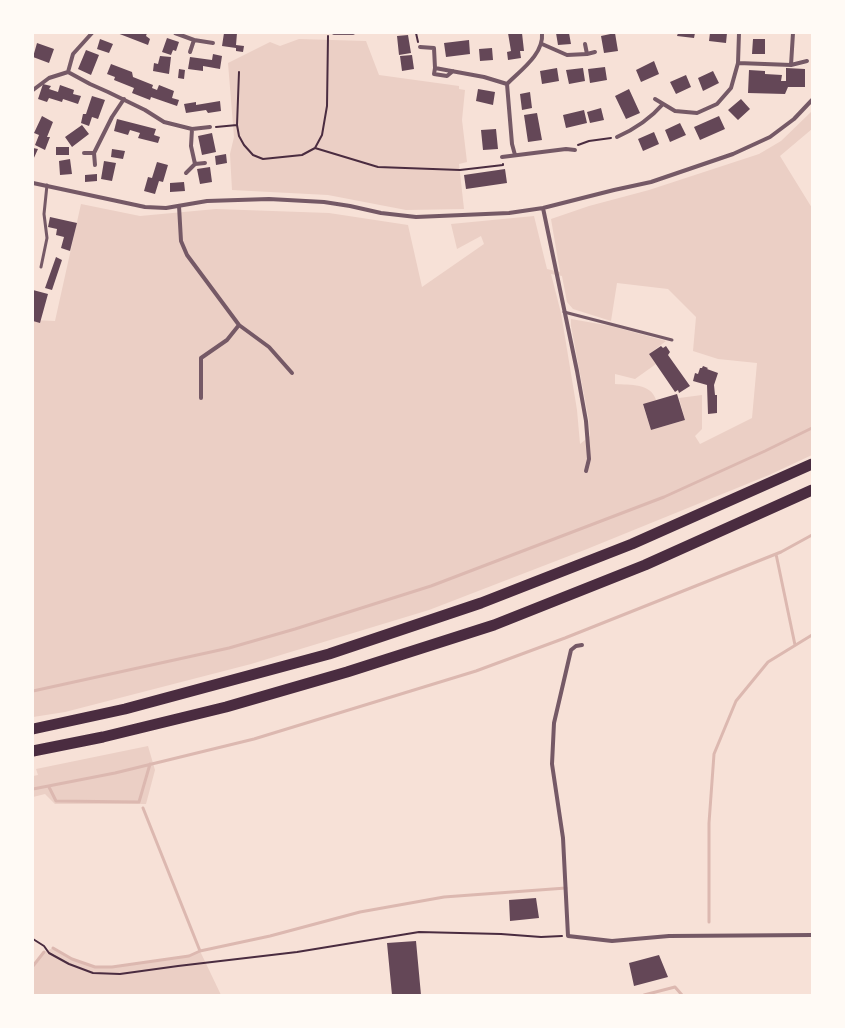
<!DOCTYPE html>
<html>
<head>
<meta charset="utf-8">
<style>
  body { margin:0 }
  #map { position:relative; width:845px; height:1028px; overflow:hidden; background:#f7e1d7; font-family:"Varela Round",sans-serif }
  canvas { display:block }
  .frame { position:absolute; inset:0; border:34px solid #fffaf5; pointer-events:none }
</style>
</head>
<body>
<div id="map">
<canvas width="845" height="1028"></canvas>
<div class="frame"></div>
</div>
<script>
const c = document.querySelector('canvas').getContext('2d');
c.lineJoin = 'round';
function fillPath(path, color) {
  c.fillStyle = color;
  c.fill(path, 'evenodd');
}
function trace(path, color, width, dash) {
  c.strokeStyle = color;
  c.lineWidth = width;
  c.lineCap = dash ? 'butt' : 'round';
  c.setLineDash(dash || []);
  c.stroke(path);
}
const green = new Path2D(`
  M299,39L366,41L379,75L459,86V89L465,90L462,120L467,162L459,164L464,209L406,210L328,195L232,190L230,154L234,137L228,63L270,42L280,46Z
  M812,111V129L780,156L812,208V455L769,475L587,549L429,610L251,664L65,712L33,717V320L55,321L81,204L140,216L216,209L329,213L408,225L422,287L484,244L481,236L457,249L451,224L534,216L547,269L560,272L551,219L589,206L649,190L759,154L781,141ZM551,274L562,276L567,302L573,309L611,321L617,283L668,289L696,317L693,351L718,359L757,363L752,418L700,444L695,436L702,429V395L679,398L685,420L651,430L643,405L656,400C651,383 630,385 615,384V374L635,379L656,364L649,354L666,341L611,326L571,319V326L589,421L590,436L580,444L577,410L561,313Z
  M148,746L155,770L146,804H55L45,794L33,797V776L38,775L36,769Z
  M53,948L76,961L95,967H112L189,956L200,951L221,995H33V968L44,952Z`);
const stream = new Path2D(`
  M776,554L795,645
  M33,691L229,648L295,629L431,586L664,497L765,451L812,428
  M49,787L56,801L139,802L150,764
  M33,789L115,773L254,739L476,671L565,638L781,552L812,535
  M143,808L200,951
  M709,922V823L714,754L736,701L768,662L812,635
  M53,948L72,959L95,967H112L189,956L200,951L270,936L360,912L444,897L566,888
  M33,966L44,952
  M644,995L675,987L682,995`);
const building = new Path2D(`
  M117,33H147L146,36L150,39L148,45Z
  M224,33H237L236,45L244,46L243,52L236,51V48L222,46Z
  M508,33H522L524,51H520L521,58L508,60L507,52L511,51Z
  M556,33H569L571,44L558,45Z
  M615,33L618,51L604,53L601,36Z
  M678,33H695L694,38L677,36Z
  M710,33H727L726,43L709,41Z
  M408,35L411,53L399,55L397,36Z
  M167,38L179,42L176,51L173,50L171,55L162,52Z
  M100,39L113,44L109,53L97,49Z
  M753,39H765V54H752Z
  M469,40L470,54L446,57L444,43Z
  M37,43L54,49L49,63L33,57Z
  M492,48L493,60L480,61L479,49Z
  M86,50L99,55L91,75L78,69Z
  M213,54L222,56L220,69L203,66V71L188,69L190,57L212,60Z
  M412,55L414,69L402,71L400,56Z
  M160,56L171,57L169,74L153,71L154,63L158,64Z
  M654,61L659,74L641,82L636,70Z
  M111,64L132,72L133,77L153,85L152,88L157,90L159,85L174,91L172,98L179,100L177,106L151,97L150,100L132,93L134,88L114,80L115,77L107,74Z
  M605,67L607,80L590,83L588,69Z
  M557,68L559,81L542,84L540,71Z
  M583,68L585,81L569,84L566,70Z
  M786,68L805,69V87H788L785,94L748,93L749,70L765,71V74L782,75L781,81H786Z
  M179,69L185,70L184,79L178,78Z
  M713,71L719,83L703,91L698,78Z
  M686,75L691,87L676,94L670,82Z
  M43,84L51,86L49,89L58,92L60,85L74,90L73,94L81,96L78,104L63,99L62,102L49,98L47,102L38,99Z
  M478,89L495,92L493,105L476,101Z
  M629,89L640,113L626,119L615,96Z
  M530,92L532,108L522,110L520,94Z
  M92,96L105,100L98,119L92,117L89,126L81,123L83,114H86Z
  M741,99L750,109L738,120L728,110Z
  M220,101L221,111L208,113L206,110L186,113L184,104L196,102V105Z
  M601,108L604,120L590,123L587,112Z
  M584,110L587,123L566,128L563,115Z
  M537,113L542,140L528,142L524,115Z
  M42,116L53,122L47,137H50L45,150L35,145L39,135L34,133Z
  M719,116L725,129L700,140L694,127Z
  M117,119L156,129L154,135L160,137L158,143L138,138L140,133L130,130L128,135L114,131Z
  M680,123L686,135L670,142L665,130Z
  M82,125L89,134L72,147L65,137Z
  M496,129L498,149L483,150L481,130Z
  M654,132L659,144L643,151L638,139Z
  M212,133L216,152L202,155L198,136Z
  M56,147H69V155H56Z
  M33,148L38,149L33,160Z
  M112,149L125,151L123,159L111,157Z
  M226,154L227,163L216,165L215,156Z
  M70,159L72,174L60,175L59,161Z
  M104,161L116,163L112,181L101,179Z
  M157,162L168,165L163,182L159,181L155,194L144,191L148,177L152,178Z
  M210,167L212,182L200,184L197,169Z
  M505,169L507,183L466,189L464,175Z
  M97,174V181L85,182V175Z
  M184,182L185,191L170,192V183Z
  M50,217L77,223L70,251L61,248L64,237L56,235L57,229L48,227Z
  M56,257L62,260L52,290L45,288Z
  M33,290L48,294L40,323L33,321Z
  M661,346L663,348L666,346L670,352L668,355L690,386L679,393L678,390L675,392L649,354Z
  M703,366L708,368L707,369L718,373L714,385L715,395H717V413L708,414L707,385L693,381L695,373L698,374L700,368H702Z
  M677,394L685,420L651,430L643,404Z
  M536,898L539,918L510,921L509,900Z
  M416,941L421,995H392L387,943Z
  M659,955L668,977L634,986L629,963Z`);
const path = new Path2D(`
  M416,33L418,42
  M239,72L237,125L239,136L244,145L253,155L263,159L302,155L315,148L322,135L327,106L328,36
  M216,127L237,125
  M578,145L589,141L611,138
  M315,148L378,167L460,170L503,165V164
  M33,939L44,946L49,953L69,964L93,973L120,974L178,966L297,952L419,932L501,934L541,937L562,936`);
const service = new Path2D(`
  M41,267L47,238L44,214L47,185
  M564,312L672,340`);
const minor = new Path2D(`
  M92,33L73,54L68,72L90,84L108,92L145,110L164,122L192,129L191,146L195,164L186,173
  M175,33L194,40L190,52
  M334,33H353
  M194,40L213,43
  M542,44L567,55L587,54L585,44
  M420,47L434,48L435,68L434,74L447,76L453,71
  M587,54L595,52
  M738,63L791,65L807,61
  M791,65L793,33
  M435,68L484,77L507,84L512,144L515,155
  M507,84C521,70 544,54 542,33
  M33,90L49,78L68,72
  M655,99L675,111L697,113L717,104L731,88L738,63L739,33
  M192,129L210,127
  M617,137C635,129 650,119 663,104
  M84,153H94
  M502,157L566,149L575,150
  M195,164L205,163
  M95,165L94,153L112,117L124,99
  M33,183L145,207L166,208L207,201L269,199L324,202L350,206L381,213L416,217L509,213L543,208L614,190L651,182L733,154L770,137L794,119L812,100
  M179,206L181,241L187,255L239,325L227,340L201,358V398
  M543,208L577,371L586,421L589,459L586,471
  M239,325L269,347L292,373
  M582,645L576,646L571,650L554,723L552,764L563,838L568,936L612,941L669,936L812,935`);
const motorway = new Path2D(`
  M33,729L125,709L329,654L481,603L632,544L812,464
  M33,751L103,737L226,707L347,672L494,625L645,565L812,490`);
fillPath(green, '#ebcfc5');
trace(stream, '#dcb8b0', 3);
fillPath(building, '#644757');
trace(path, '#4a2c40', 2);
trace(service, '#755966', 3);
trace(minor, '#755966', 4);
trace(motorway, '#4a2c40', 11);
</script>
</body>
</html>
